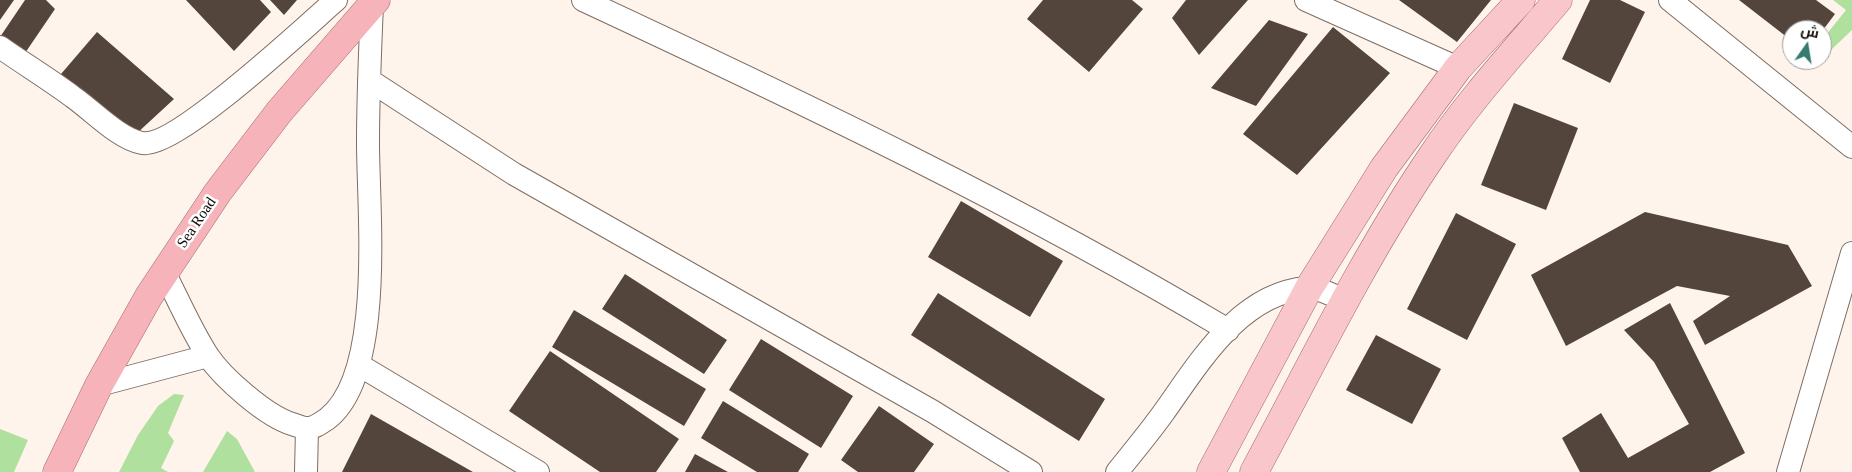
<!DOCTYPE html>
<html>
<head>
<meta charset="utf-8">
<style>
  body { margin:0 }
  #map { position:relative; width:1852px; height:472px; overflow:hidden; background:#fff4ec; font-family:Georgia,Cairo,serif }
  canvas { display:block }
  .north { position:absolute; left:1782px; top:20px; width:50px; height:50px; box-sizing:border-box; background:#fff; border:1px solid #a09e9c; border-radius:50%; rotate:13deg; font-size:14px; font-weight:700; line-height:20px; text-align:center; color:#120c08 }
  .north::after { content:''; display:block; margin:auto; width:18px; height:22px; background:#377b6e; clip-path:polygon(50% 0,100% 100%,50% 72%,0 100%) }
</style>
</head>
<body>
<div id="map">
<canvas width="1852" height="472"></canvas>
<div class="north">ش</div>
</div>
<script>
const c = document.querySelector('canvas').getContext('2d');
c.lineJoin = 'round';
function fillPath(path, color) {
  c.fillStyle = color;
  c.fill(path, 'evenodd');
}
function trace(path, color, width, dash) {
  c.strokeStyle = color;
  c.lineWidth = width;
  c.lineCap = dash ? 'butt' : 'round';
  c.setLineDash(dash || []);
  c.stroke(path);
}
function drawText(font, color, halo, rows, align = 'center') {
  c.font = font + ' Georgia,serif';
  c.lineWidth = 5;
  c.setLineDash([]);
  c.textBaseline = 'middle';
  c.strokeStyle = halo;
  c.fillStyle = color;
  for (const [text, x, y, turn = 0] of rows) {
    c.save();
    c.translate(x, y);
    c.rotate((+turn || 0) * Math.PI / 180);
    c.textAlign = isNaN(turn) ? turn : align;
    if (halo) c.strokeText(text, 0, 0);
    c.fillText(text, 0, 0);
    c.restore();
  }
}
const green = new Path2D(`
  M1833,0H1852V30L1831,50L1822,45V40L1846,10Z
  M174,394L184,395L168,433L174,441L161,468L168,472H119L138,435L158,406Z
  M0,429L28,440L14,472H0Z
  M227,431L237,439L255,472H203Z`);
const building = new Path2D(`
  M0,0H14L0,20Z
  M25,0H46L55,9L21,59L0,37Z
  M186,0H260L271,12L234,51Z
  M270,0H297L284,15Z
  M1043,0H1132L1143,9L1089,72L1027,19Z
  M1186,0H1248L1199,55L1172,18Z
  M1399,0H1491L1457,42Z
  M1590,0H1620L1645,12L1610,83L1562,59Z
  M1739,0H1816L1835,14L1823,30H1792V41Z
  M1269,20L1308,34L1256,106L1211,88Z
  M1333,27L1390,73L1297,175L1243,134Z
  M97,32L174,99L135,135L61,74Z
  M1514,103L1578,128L1546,210L1481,185Z
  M961,201L1063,261L1030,317L928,257Z
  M1645,212L1788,245L1812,286L1705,345L1693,321L1730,296L1677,286L1566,346L1531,275Z
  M1456,213L1516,244L1467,340L1407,309Z
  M625,274L727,340L704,374L602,309Z
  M938,293L1105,399L1079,441L911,335Z
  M1670,303L1745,453L1710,472H1580L1562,438L1601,413L1628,458L1689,424L1654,362L1624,330Z
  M574,310L706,389L684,426L552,347Z
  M1376,335L1441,369L1412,424L1346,390Z
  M761,339L853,396L821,448L729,390Z
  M550,351L679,439L656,472H600L509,411Z
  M723,401L809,454L798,472H757L701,438Z
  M879,406L934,444L914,472H858L841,460Z
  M371,414L473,472H342Z
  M695,454L728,472H685Z`);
const minor = new Path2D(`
  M583,0C802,102 1020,206 1228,330
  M1306,0L1458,68
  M1670,0L1852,147
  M0,47C24,64 49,79 73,97C92,110 119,139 142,143C176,149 306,26 336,0
  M369,80L514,174L932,411L1031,472
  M164,272C178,299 191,330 208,356C223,378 266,416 292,424C296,425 302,428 306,428C313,429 321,423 327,419C385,375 368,211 368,143C368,97 370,50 372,4
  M359,365L538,472
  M99,385L208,356
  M306,472L307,429
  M1117,472C1133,452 1149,433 1164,412C1199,363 1240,293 1307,288C1318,287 1336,297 1347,301
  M1788,472L1852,253`);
const primary = new Path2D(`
  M1211,472L1309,288L1384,168L1458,68L1521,0
  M1254,472C1311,366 1364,256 1432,156C1469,100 1515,51 1558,0`);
const trunk = new Path2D(`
  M57,472L99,385L149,296L218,192L279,112L376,0`);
const streetNames = [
  ["Sea Road",197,223,-56]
];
fillPath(green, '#afe09e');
fillPath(building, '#53453b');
trace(minor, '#7d6d62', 24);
trace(primary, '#a46c71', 29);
trace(trunk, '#a46c71', 29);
trace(minor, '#fff', 22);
trace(primary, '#f8c6cb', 28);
trace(trunk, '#f6b3ba', 28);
drawText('15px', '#120c08', '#fff', streetNames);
</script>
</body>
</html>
